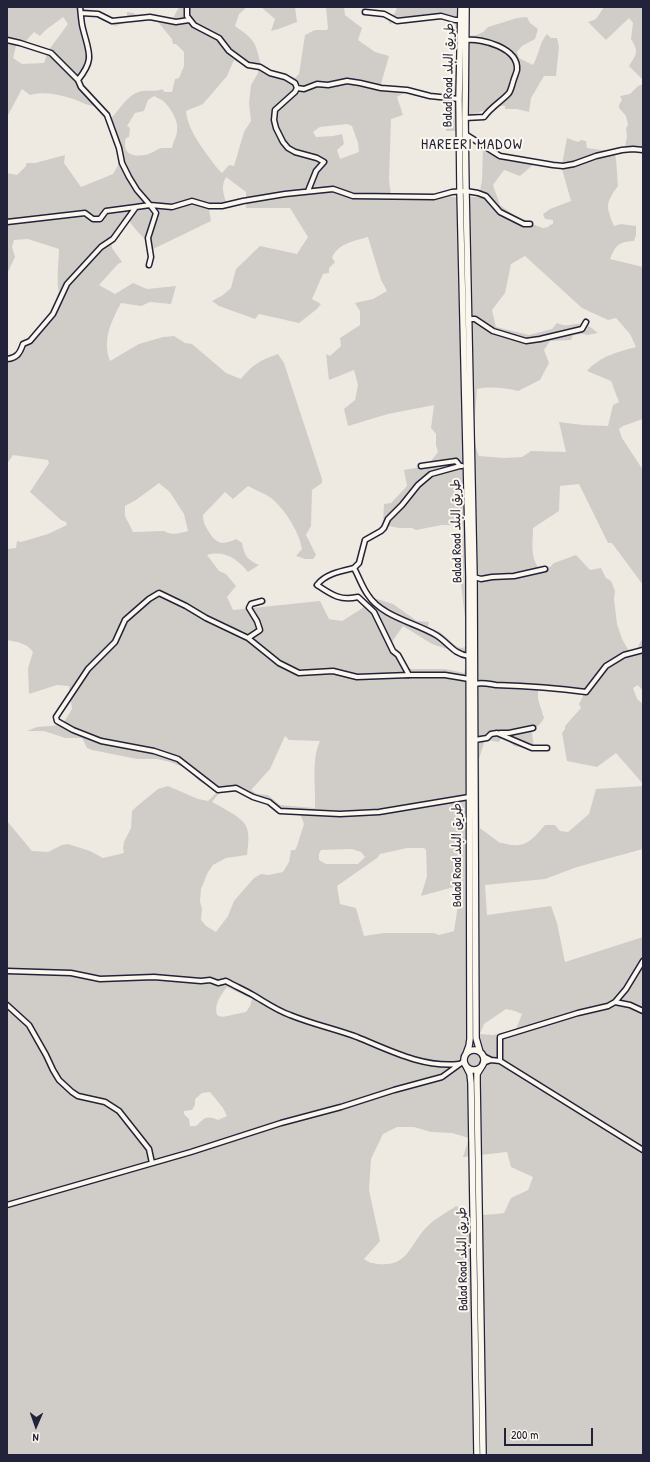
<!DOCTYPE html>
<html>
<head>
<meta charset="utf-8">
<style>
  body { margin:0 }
  #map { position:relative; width:650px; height:1462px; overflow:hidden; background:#eeeae2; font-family:"Patrick Hand",sans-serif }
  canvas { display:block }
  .frame { position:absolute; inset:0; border:8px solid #22223b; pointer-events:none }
  .north { position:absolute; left:16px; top:1406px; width:40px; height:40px; -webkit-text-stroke:3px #fbf7ec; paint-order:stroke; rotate:182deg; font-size:11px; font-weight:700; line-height:16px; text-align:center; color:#22223b }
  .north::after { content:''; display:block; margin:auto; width:14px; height:18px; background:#22223b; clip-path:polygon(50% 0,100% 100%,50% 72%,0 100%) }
  .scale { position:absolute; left:504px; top:1428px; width:89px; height:18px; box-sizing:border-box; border:2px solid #22223b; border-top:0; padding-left:5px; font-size:12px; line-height:14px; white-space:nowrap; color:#22223b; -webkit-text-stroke:3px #fbf7ec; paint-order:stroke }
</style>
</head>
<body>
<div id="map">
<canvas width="650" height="1462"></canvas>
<div class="frame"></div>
<div class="north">N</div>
<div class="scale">200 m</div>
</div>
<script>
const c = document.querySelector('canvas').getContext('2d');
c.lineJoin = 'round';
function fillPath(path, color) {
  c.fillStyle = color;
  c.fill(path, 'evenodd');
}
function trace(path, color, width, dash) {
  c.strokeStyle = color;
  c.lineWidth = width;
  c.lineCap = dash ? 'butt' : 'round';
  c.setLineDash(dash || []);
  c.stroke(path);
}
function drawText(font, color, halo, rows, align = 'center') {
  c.font = font + ' "Patrick Hand","Playpen Sans Arabic",sans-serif';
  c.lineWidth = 4;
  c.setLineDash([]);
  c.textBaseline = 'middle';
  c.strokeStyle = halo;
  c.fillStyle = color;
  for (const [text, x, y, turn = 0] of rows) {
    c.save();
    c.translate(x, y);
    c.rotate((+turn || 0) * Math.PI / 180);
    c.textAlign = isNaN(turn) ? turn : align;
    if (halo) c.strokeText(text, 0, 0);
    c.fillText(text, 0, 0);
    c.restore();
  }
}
const green = new Path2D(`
  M7,7H82L83,9L94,10L113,19L127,17V12L133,13L137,15L167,17L172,20L179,7H247L239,14L235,26C256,41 255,41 261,66L268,70L276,74L283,73L295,78L299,74L305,35L315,30H327L328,28L326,7H344L345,15L362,28L358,40L375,52L389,56L381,84L382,87L430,94H454L457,48L455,20C448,20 442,18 436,18C423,18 402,27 392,23L390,24L388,20L395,13L397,7H469V36C476,36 484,33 488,27L517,18L527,17L530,23L538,29L535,39L522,46L517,52L519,58L533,65C539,55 539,43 547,34L551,38H557L559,47L556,76H544L531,98L529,112L517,109H505V106C495,104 483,113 471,114L469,131H446L451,101L444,98H429L406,92L397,97L403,115L391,119L389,180L391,194L434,196L440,194L444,191L453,197H479L482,180L483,147L487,143L504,155L562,164L567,138L578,142L581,140L586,141L587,148L609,151L625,147L627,136L626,128L628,125L626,116L619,108V105L622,100L620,96L630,94L638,86L643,84V153L632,151L615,154C617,162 617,177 618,186C605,204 606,206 614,226L621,224L636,226V235L634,241C618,242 616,245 610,259L643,267V419L623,426L619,429L622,438L643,470V585L612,543H608L579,484L560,486L559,511L533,528C533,541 530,556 538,567H550L554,563L576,555L590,570L601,568L606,578L611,581L615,591L614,599L617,624L622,639L629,651L638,648L640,642L643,639V691L638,685L633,688L637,699L643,704V784L616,753L597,767L567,761L562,733L565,729V726L581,708L579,704L584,694L564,690L538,688V699L544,718C541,724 536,727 532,732L534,750L514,746L506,739L501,738L499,742L485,740L479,759L480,828L500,843C506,843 508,845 513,845C528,847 536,835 545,825H555L560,831L568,832L589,814L596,789L643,786V849L577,867L545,879L485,885L487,915L551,906L557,923L565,962L643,937V1455H7V821L32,851L48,852L62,845L68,844L90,851L103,858L124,853L123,848L124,842L131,828L132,811L136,807L158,789L168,786L198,799L208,801L216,793V790L199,781L186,768L170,762L157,759H137L92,750L87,748L82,738H65L44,731H27L37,727L62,725L72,709L69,686L57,685L29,694L28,668L33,652C27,643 17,642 7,640V549L16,548L17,541L21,542L48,534L67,525L66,522L61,520L30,492L49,463L48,460L13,455L7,464V355L17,353L22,341L27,340L51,313L59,291C56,284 59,259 59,249L28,239L14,240L12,247L15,257L7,274V173L17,175L26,166V163H35L65,155L64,163L81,187L113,174L120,162L119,154L105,118L97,106C89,106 83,103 76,100C60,95 46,91 30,95L22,89L7,117ZM86,15L102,17L110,24L116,26L130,20L153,19L158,22L172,39L173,44H176L184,52V66L179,78L175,79L172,92H165L162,89C156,92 149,90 142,91C127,94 121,109 111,118L80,83C83,75 90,69 92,61C89,49 80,25 86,15ZM63,17L68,24L48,51L44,63L22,64L13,58L16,46L23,44L34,32L40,36C46,28 55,24 63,17ZM234,60L247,68L258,70V73L251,85L249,103L251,121L244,132L234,166L229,165L222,173L217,168C205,151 188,132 186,111L203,104L227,76ZM154,96C157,98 161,99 163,101C170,107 179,121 177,130C177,137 173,141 172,148C169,148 165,148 162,148C156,149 150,155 144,155C131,157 122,153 126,138L129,137L130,128L127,126L135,113L144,111L148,100ZM347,124L352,126L358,143L359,152L340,159L337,150L344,144L342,134L333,136L316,137L313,132L320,127ZM534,164L562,169L571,201L550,209L543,214L545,219L553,220V224L550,225L548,227L543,228L532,224V221L519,219L500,205L493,185L504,170L520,176ZM226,177L246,192V208H290L308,237L297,254L260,246L236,269L231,288L223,295L212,301L219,306L255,319L259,314L299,323L317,309L321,304L312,299L323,274L329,273V268L335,262L332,258C337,244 354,241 368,237L381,280L387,291L373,299L355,303L360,311V325L340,338L341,346L330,356L326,354L329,380L354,370L358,385L355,400L344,409L348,426L388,414L434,405L431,428L436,434V445L438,452L427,466L404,470L407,486L391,503L384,504L383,525L399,528H412L416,530L442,525H450L461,523L463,531L461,542L460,576L465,618V647L461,648L456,646L440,632L428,627L429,622L417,621L393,604L377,599L342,621L329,619L320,601L233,610L227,597L236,586L226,574L219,571L207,555C225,550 237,559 248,572L259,565C247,559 245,557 242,543L236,539C223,545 217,545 209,532C205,526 203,522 203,515L225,492L233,499L248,486C255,490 264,493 271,498C284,508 300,533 302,549L296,556L305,559H313L316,555L306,535L311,526L312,490L322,483V479L284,363L278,354C261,360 253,364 241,379L226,373L192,344L185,343L174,336L163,337L139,344L110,361C102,340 111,322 121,303L141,306L150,302L171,304L176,286L147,289L133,283L115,294L99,285L118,264L122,262L112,248L111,242L116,239L129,221L137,231L146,240L147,252L211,221L209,210L210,204L221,205L226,202C223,193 221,186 226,177ZM525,256L582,308L608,320L616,318L630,334L636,347C618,352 600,356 587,371L611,381L619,402L613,405L608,426L583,425L559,422L566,452L531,451L522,457L504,458L479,456C471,439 476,408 477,389C491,386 505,388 518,391L540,380L549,363L544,350L550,341L571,340L573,335L584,334L587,335L598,333C594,330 589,325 583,324C572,323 568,328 557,323L552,329L529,335L496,327L492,310L505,293L511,264ZM159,483C164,488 169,490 171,494L184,514L188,531C180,533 171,536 164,531L133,532L125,516V506L136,500ZM403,626L432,644L450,650L467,661L464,673L445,669H412L409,668C404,661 394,649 392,642ZM285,736L289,740L320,741C311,760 316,787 315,808L280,805L268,795L257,794L251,790L270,769ZM220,792H234L243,794L253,800L268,803L276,812L283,814L296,813L301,816L304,824L297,846L295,850H291L289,862L283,872L269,875L261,874L254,878L234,901L228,916L216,932L206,926L201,920L202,909L200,901L201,889L208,872L213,865L226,858L247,855C248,846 250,834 246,826C242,817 221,807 212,802ZM407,848H424L426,850L427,876L421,896L461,885L454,931L439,935L434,933H384L364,936L356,908L340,904L337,886L377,858L380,854ZM352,849L361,852L365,857L358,864H326L319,860V854L321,850ZM227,987L252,999L250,1006L246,1012L222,1017L217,1015C214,1004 220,996 227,987ZM506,1009L515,1011L522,1014L516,1029L493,1035L480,1034L484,1024ZM210,1092L223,1108L227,1116L218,1120C205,1115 205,1118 196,1126H190L189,1119L184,1114V1111L192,1110L195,1105V1099L202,1093ZM397,1127H414L431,1132L452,1133L469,1138L463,1157L507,1152L511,1167L533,1177L528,1190L511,1198L504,1213C481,1216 477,1216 456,1206C446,1213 432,1220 424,1230C409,1247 407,1267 378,1264C372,1263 369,1263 364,1259L380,1241L369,1190L371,1159L383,1134Z
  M261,7H295L297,22C288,25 280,29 271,31L275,19Z
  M604,7H643V80L629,66C637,53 639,52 631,39L633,23L629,18L606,40L588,22L596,19Z`);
const minor = new Path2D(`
  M187,7V16L194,25L219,38L229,51L248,65L260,67L270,73L285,77L295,83L297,88L295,92L275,110L274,120L276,128L283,142L288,148L295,152L317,158L324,162L316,171L308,191
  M365,12L384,14L397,21L441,16L455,20H461
  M81,13L98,14L112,21L150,17L176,22L189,20
  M7,40L20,43L51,53L78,80L81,87L107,115L119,148L122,163L129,177L137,190L150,205L156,213L148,238L151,257L149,265
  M78,80C95,59 89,53 83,29C81,22 81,14 80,7
  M297,88L304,89L317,84L328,85L347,81L360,83L381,88L407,90L430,96L459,99
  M465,118L484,117C491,107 502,101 509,93C511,90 512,85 513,82C514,78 516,74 517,70C519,48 482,38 466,40
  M465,134L500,156L553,165L563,166L574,164L596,156L622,150L633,149L643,150
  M7,222L85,213L93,219H100L106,211L136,207
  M469,319H475L493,331L526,341L540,339L582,329L586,322
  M7,359C17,358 20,353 23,344L30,341L53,314L67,284L101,247L113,239L136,207L150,205L172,207L192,201L209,206H222L243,201L285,194L333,189L353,196L434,197L452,192L466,191L478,193L486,196L500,212L524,224H530
  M421,466L456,461L460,466H462
  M460,466L431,474L418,485L402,505L388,519L384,528L381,531L365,540L359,563L354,568C359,577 362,587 368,595C381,616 416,623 436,635C449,643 453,654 469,656
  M354,568C341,571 325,574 317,585C332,595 340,601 358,597L374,612L393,651L398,655L409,675
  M474,577L481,579L492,577L514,576L545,569
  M248,638L260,630L257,621L249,608L251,604L262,601
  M469,679L445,675H409L357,677L333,671L299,673L279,663L248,638L206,618L186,606L159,593L149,599L125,620L115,642L88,669L56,717L57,721L73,730L101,741L154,751L178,759L218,790L236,788L253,797L269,802L280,811L340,814L379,812L469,797
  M475,684C482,682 489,684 496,685C527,686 556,688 586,692L606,666L624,655L643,650
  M500,733H509L533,728
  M475,740L487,738L491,734L497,733L532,748H547
  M7,971L71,973L100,979L154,977L201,981L210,980L218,983L226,981C235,986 244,990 253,995C265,1002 276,1010 290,1015C312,1024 335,1029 357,1037C389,1050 423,1068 459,1064
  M615,1002L630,1005L643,1011
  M7,1005L29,1025L46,1055L53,1070L59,1080L72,1092L78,1096L105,1102L119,1111L149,1149L152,1163
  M483,1056L491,1060L483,1063
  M491,1060L500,1061L643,1150
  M500,1061V1037L578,1013L608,1006L615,1002L626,989L643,961
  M7,1205L191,1152L281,1123L341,1107L394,1090L442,1077L464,1061`);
const highway = new Path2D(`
  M461,7L459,99L460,191L469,577L470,1039L469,1046L466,1054
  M466,7L465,118L466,191L474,577L476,1038L480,1052
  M464 1060a10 10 0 1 1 20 0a10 10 0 1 1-20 0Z
  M465,1064L470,1074L471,1083L477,1455
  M482,1066L477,1074V1082L483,1455`);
const streetNames = [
  ["Balad Road طريق البلد",449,75,-89],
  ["Balad Road طريق البلد",457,531,-91],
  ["Balad Road طريق البلد",458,855,-90],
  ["Balad Road طريق البلد",463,1259,-91]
];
const quarterNames = [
  ["HAREERI MADOW",472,145]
];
fillPath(green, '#d0cdc9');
trace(minor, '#22223b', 7);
trace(highway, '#22223b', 8);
trace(minor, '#fbf7ec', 4);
trace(highway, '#fbf7ec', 5.5);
drawText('13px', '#22223b', '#fbf7ec', streetNames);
c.letterSpacing = '1px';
drawText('15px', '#22223b', '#fbf7ec', quarterNames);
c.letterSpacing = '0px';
</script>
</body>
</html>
